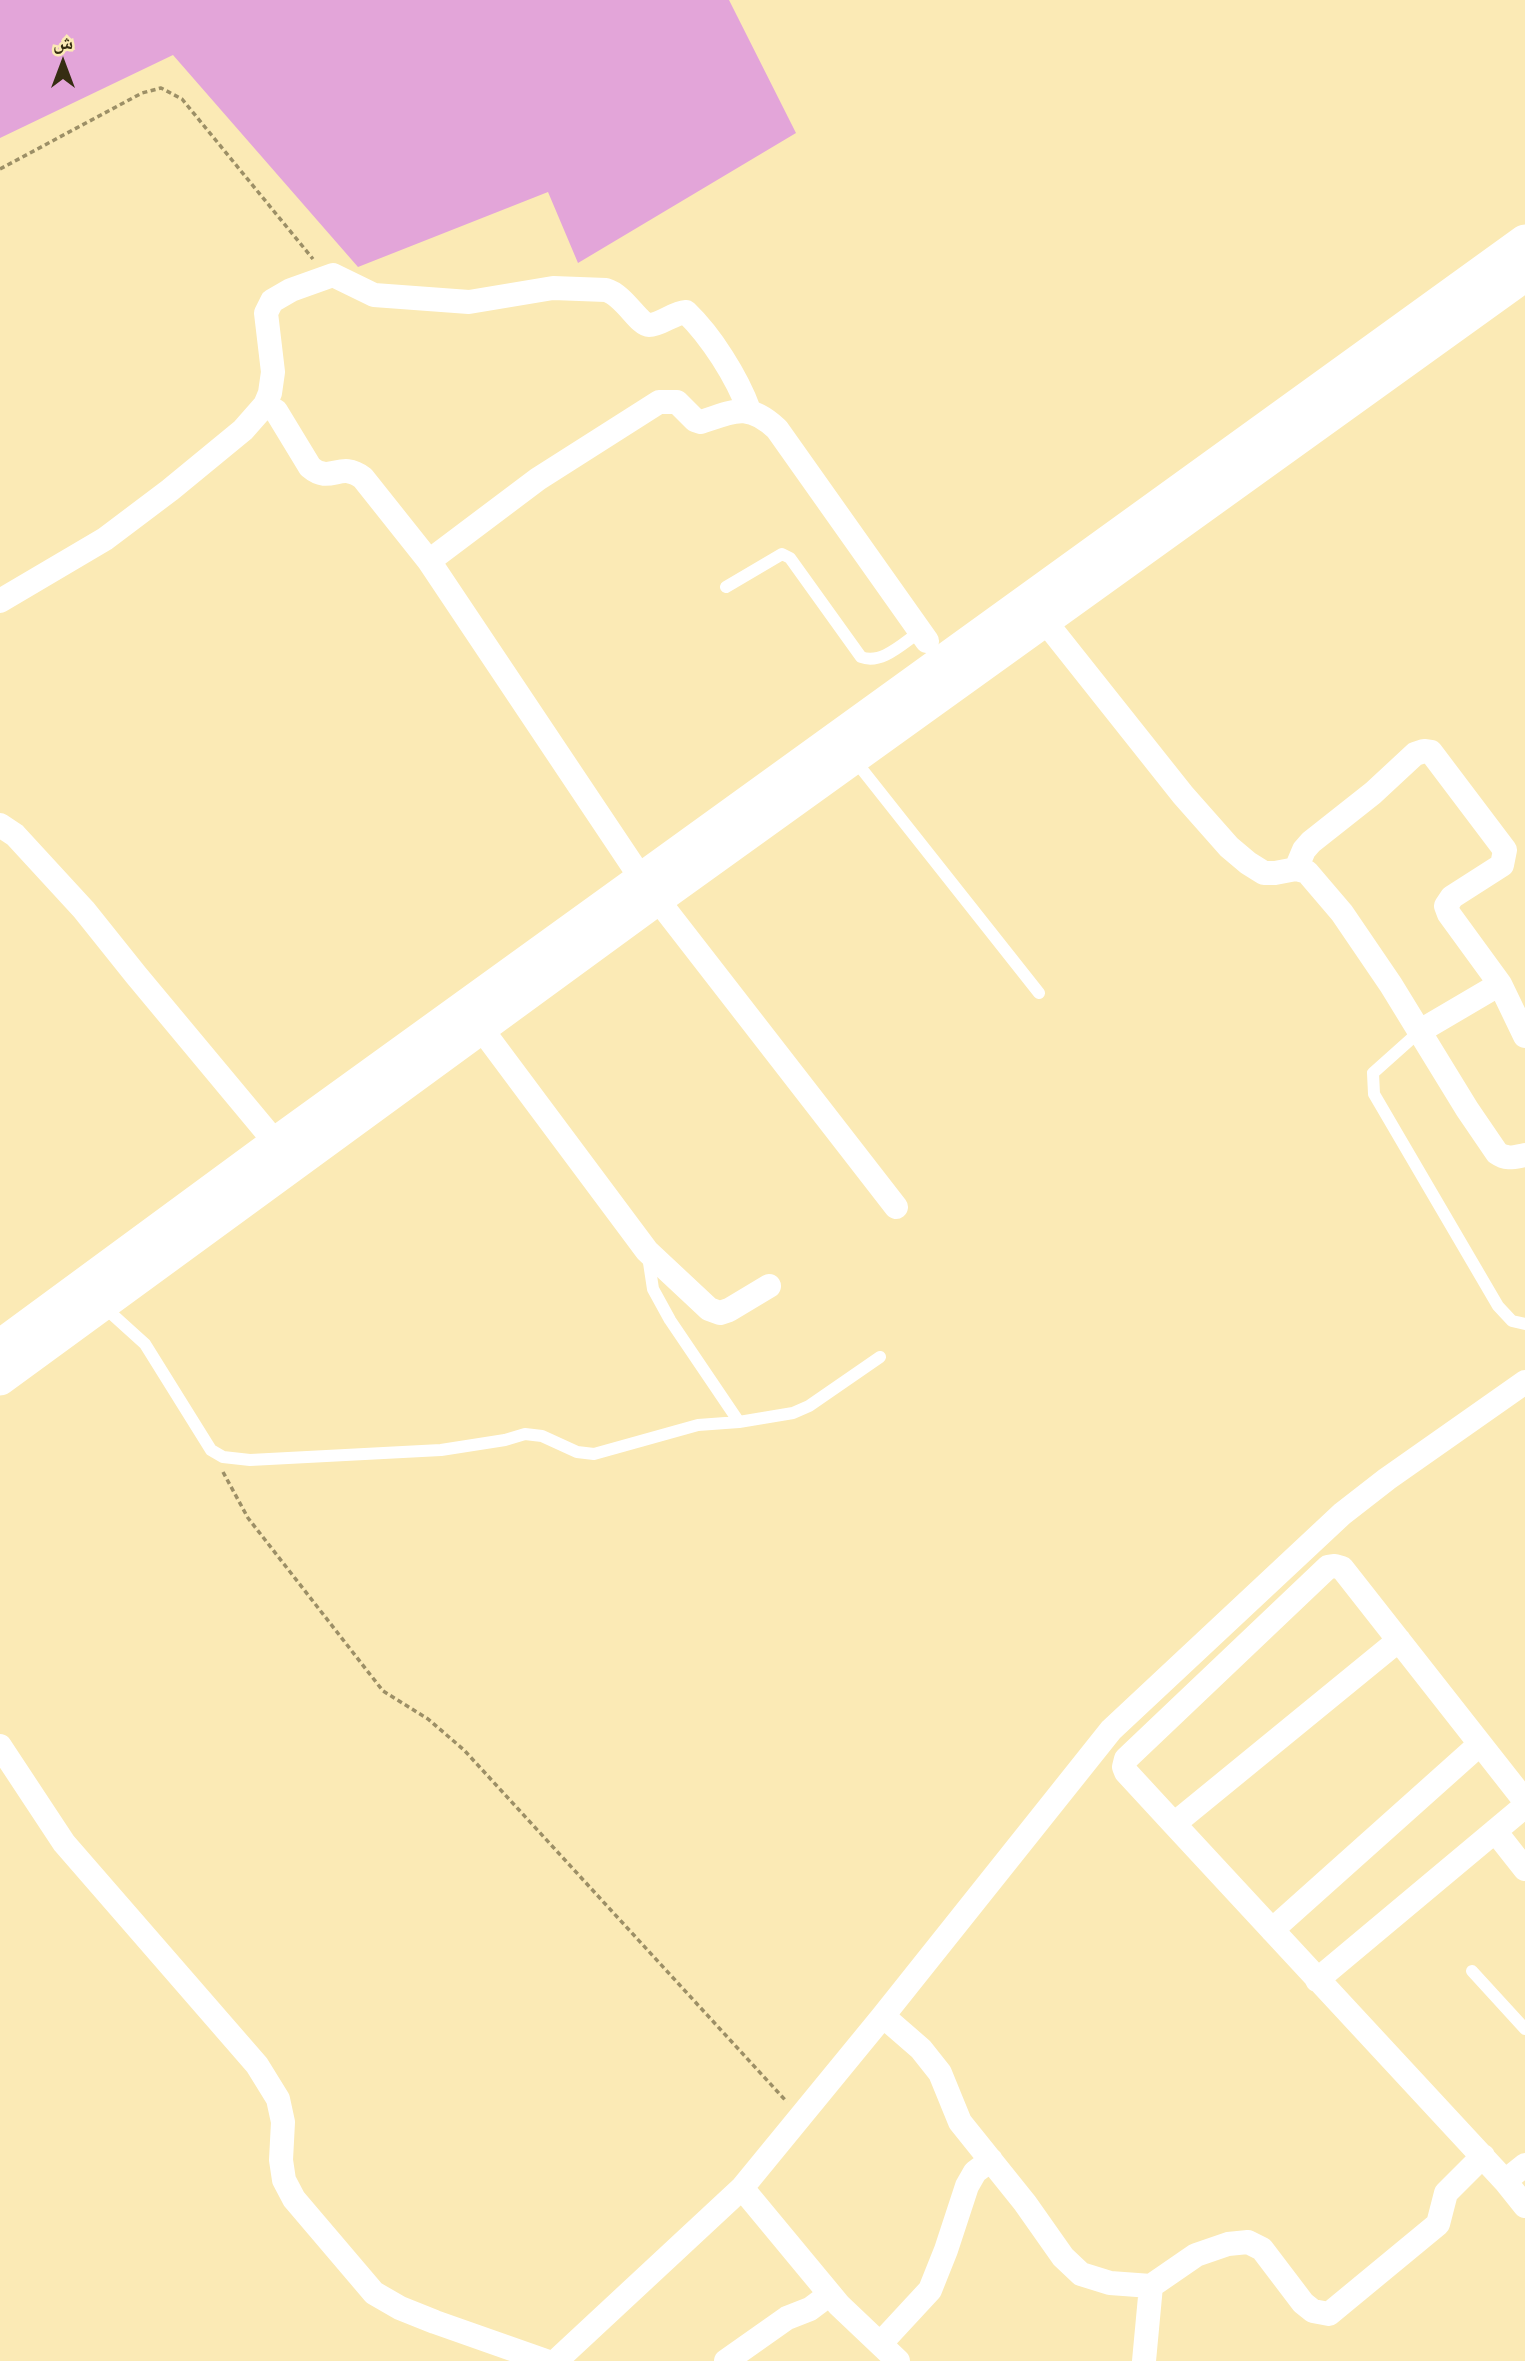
<!DOCTYPE html>
<html>
<head>
<meta charset="utf-8">
<style>
  body { margin:0 }
  #map { position:relative; width:1525px; height:2361px; overflow:hidden; background:#fbeab5; font-family:"Archivo Narrow","Noto Naskh Arabic",sans-serif }
  canvas { display:block }
  .north { position:absolute; left:28px; top:28px; width:70px; height:70px; -webkit-text-stroke:5px #fbeab5; paint-order:stroke; rotate:0deg; font-size:19px; font-weight:700; line-height:28px; text-align:center; color:#362d12 }
  .north::after { content:''; display:block; margin:auto; width:24px; height:32px; background:#362d12; clip-path:polygon(50% 0,100% 100%,50% 72%,0 100%) }
</style>
</head>
<body>
<div id="map">
<canvas width="1525" height="2361"></canvas>
<div class="north">ش</div>
</div>
<script>
const c = document.querySelector('canvas').getContext('2d');
c.lineJoin = 'round';
function fillPath(path, color) {
  c.fillStyle = color;
  c.fill(path, 'evenodd');
}
function trace(path, color, width, dash) {
  c.strokeStyle = color;
  c.lineWidth = width;
  c.lineCap = dash ? 'butt' : 'round';
  c.setLineDash(dash || []);
  c.stroke(path);
}
const green = new Path2D(`
  M0,0H729L796,133L578,263L548,192L358,267L173,55L0,138Z`);
const path = new Path2D(`
  M0,169L142,93L161,88L182,99L313,259
  M223,1472L248,1518L383,1691L428,1719L464,1750L787,2102`);
const lane = new Path2D(`
  M726,587L782,554L790,558L861,657C882,665 903,643 921,631
  M853,758L1039,993
  M1420,1031L1373,1073L1374,1094L1498,1306L1512,1321L1525,1324
  M648,1256L653,1289L670,1320L739,1422
  M103,1306L145,1344L211,1450L223,1457L250,1460L441,1450L505,1440L525,1434L542,1436L577,1452L594,1454L698,1425L739,1422L793,1413L809,1406L880,1357
  M1472,1971L1525,2029`);
const street = new Path2D(`
  M265,405L276,411L310,467C331,485 340,460 363,478L429,561L641,878
  M429,561L538,479L659,402H677L695,420L701,422C736,410 749,403 777,429L927,641
  M0,601L105,539L170,490L243,430L265,405L270,393L273,372L266,313L272,301L291,290L333,275L374,295L469,302L553,288L606,290C624,295 639,325 649,325C661,325 673,313 686,312C711,336 737,377 749,410
  M1044,620L1183,795L1229,847L1248,863L1264,873H1275L1296,869L1307,872L1342,913L1391,985L1467,1109L1497,1153C1507,1160 1514,1157 1525,1155
  M0,825L15,835L84,910L136,975L276,1143
  M1296,869L1304,850L1311,842L1373,793L1415,754L1424,751L1431,752L1505,850L1502,865L1452,897L1446,906L1449,914L1500,984L1525,1036
  M657,899L896,1207
  M480,1027L647,1251L709,1309L720,1313L729,1310L769,1286
  M1420,1031L1500,984
  M0,1746L64,1843L257,2065L278,2099L283,2122L281,2160L284,2180L294,2199L374,2293L400,2308L435,2322L546,2361
  M1525,1801L1342,1568L1335,1566L1328,1567L1126,1759L1124,1767L1126,1772L1174,1824L1505,2181L1525,2206
  M1174,1824L1399,1640
  M1495,1831L1525,1869
  M1272,1930L1480,1744
  M1317,1980L1525,1806
  M883,2016L921,2049L940,2073L960,2122L1025,2203L1063,2257L1081,2274L1110,2283L1151,2286L1196,2255L1228,2244L1248,2242L1262,2249L1303,2303L1313,2311L1329,2314L1438,2224L1446,2193L1483,2156
  M1505,2181L1525,2165
  M742,2188L839,2305L898,2361
  M880,2344L930,2290L946,2250L967,2186L975,2172L991,2160
  M556,2361L742,2188L883,2016L1111,1730L1342,1514L1387,1479L1525,1382
  M726,2361L787,2318L810,2309L830,2294
  M1144,2361L1151,2286`);
const secondary = new Path2D(`
  M0,1346L276,1143L1525,241
  M0,1379L657,899L1525,275`);
fillPath(green, '#e3a5d9');
trace(path, '#9c8f66', 3.5, [5, 3.5]);
trace(lane, '#fff', 12);
trace(street, '#fff', 24);
trace(secondary, '#fff', 33);
</script>
</body>
</html>
